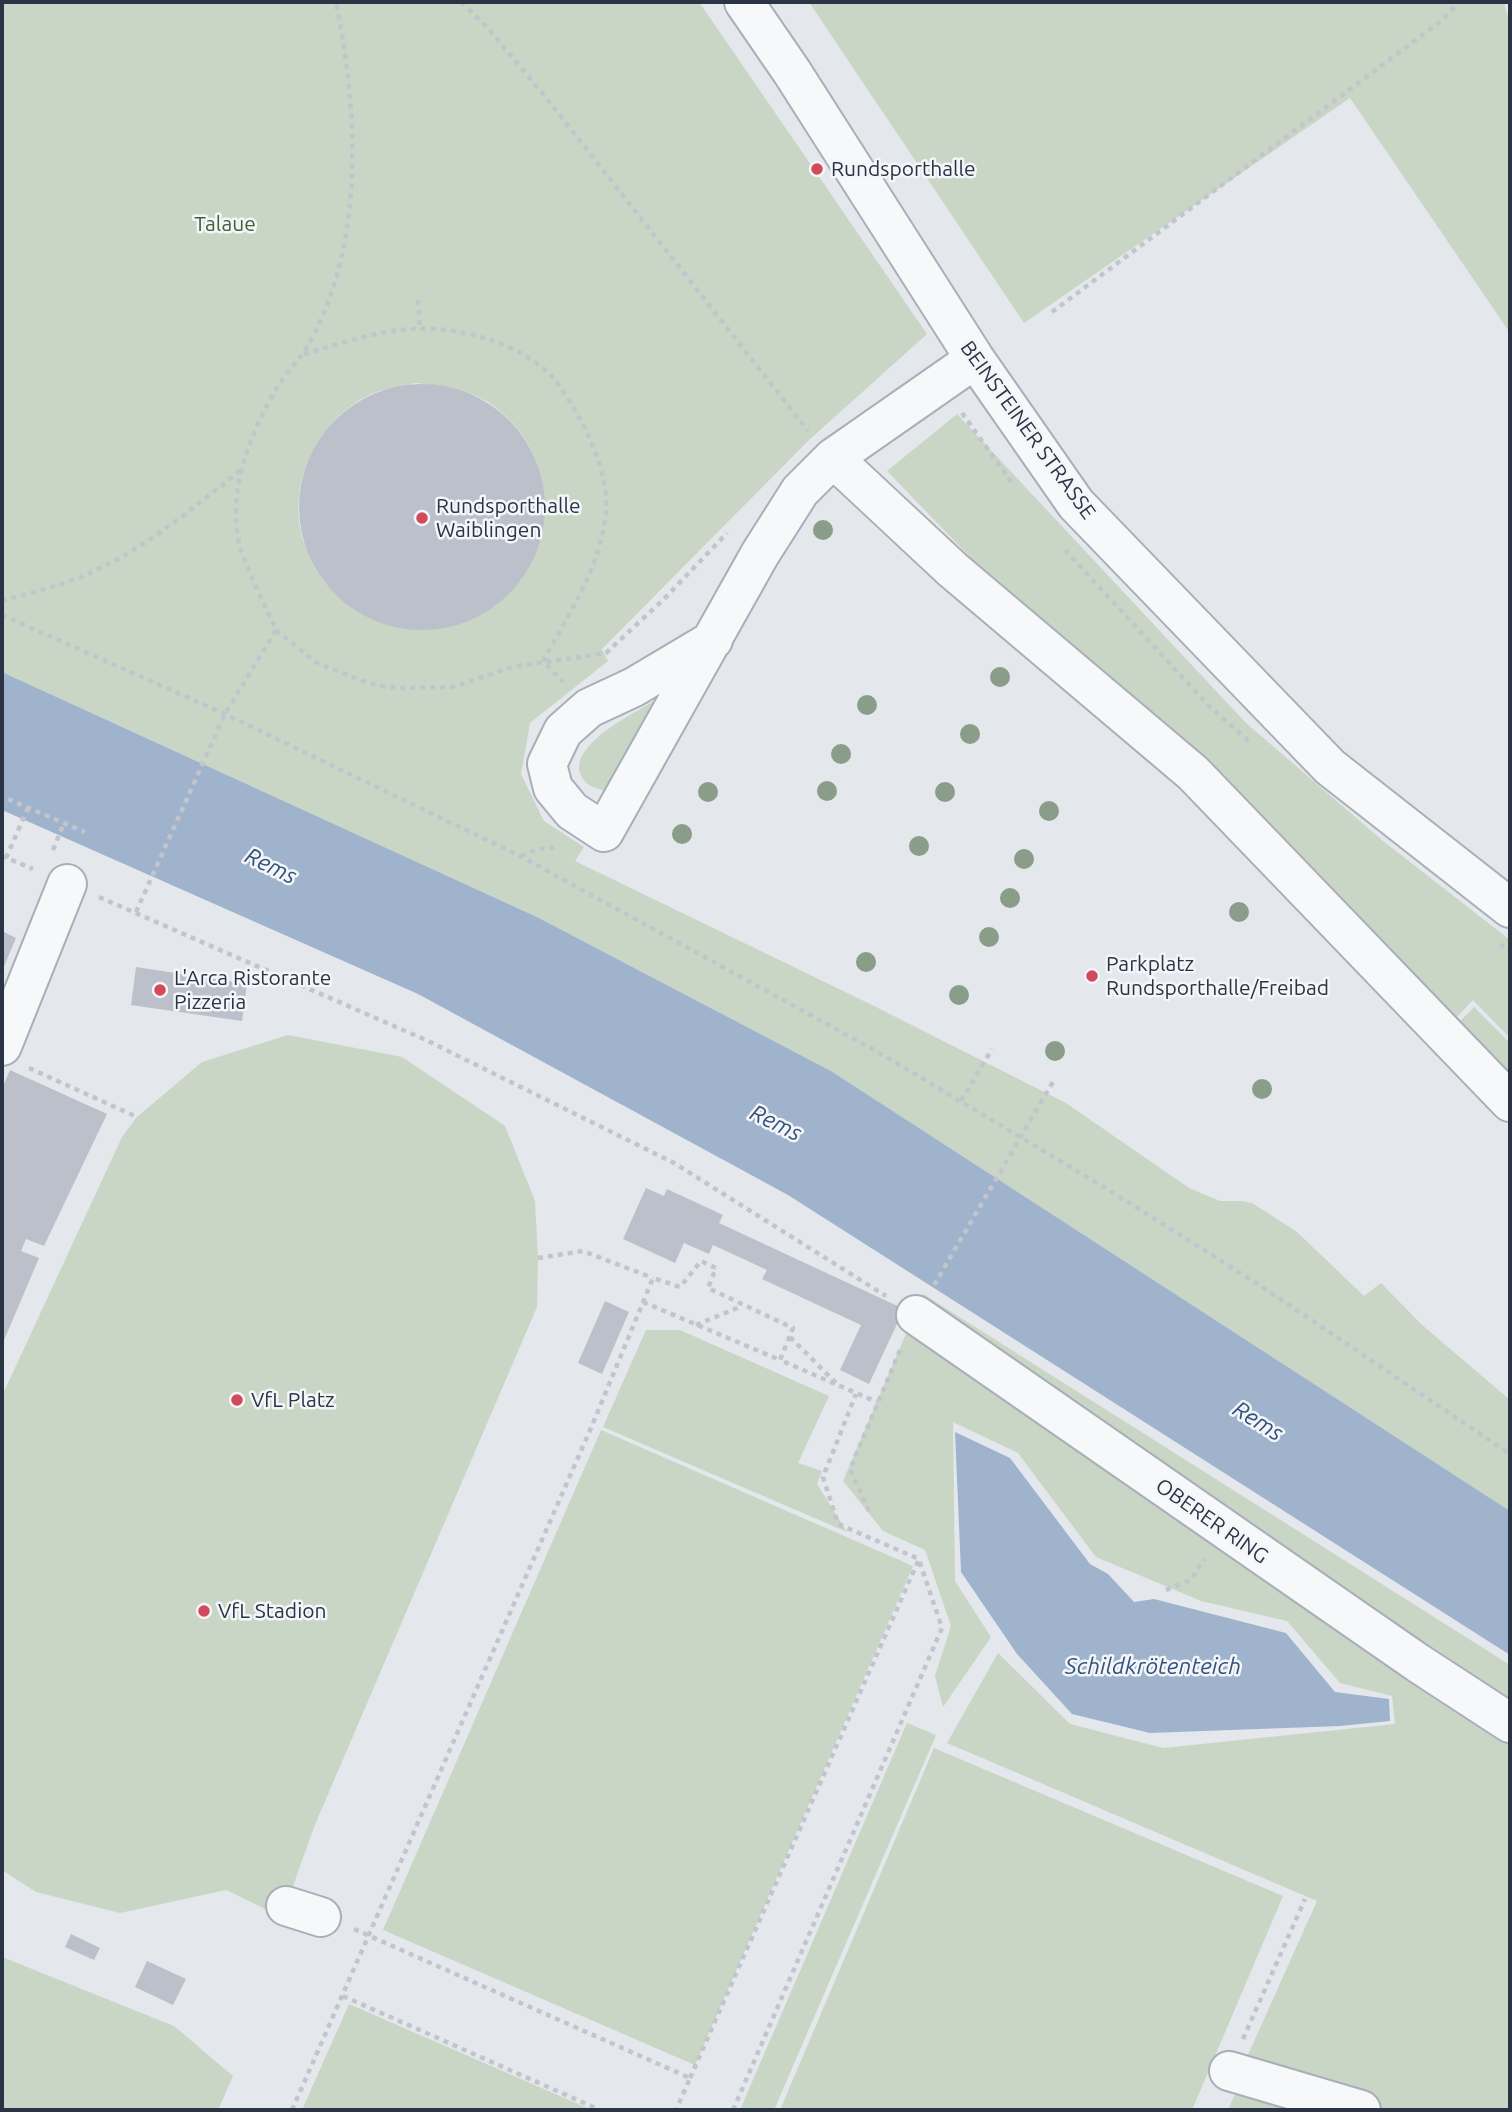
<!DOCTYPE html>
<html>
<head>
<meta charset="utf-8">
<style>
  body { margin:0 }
  #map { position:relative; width:1512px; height:2112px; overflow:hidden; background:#e4e7ec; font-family:Ubuntu,sans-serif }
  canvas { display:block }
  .frame { position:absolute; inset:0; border:4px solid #2b3445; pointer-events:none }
</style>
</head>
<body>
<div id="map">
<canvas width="1512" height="2112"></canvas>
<div class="frame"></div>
</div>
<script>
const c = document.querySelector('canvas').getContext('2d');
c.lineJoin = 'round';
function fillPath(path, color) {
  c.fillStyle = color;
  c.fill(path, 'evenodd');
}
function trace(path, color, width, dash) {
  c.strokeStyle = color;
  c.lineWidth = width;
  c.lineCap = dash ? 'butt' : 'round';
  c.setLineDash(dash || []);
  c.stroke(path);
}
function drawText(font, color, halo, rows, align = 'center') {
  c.font = font + ' Ubuntu,sans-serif';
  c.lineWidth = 5;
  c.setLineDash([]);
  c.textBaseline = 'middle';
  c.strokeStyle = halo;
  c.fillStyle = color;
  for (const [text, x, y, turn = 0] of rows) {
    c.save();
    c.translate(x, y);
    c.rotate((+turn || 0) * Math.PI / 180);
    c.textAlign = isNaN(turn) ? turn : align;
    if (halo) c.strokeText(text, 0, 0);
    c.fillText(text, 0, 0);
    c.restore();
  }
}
const green = new Path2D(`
  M2,2H699L927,334L809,440L602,649L608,661L530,723L521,774L544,821L584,847L575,861L870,1004L1066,1103L1189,1188L1220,1201H1242L1252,1203L1297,1232L1364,1296L1381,1283L1421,1324L1510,1400V1511L831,1071L537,917L2,672ZM416,383C442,386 469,389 491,404C581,467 552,608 444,627C418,632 391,629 368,616C342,602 321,585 310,557C307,549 302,540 301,532C289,477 322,414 374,393C387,388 402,386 416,383Z
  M809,2H1504L1510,25V333L1350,98L1024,323Z
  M957,414L1246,723L1383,841L1510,940V1038L1473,1000L1453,1021L1024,613L887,471Z
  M654,701H661L605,791C594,788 584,785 580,773C572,743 633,714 654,701Z
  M1474,1007L1510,1043V1074L1459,1022Z
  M288,1035L402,1057L505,1126L535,1201L538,1258L537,1307L314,1827L282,1917L226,1890L120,1913L36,1892L2,1870V1396L122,1137L137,1117L202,1062Z
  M923,1294L1510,1665V2110H1309L1234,2086L1317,1901L947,1743L998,1653L1070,1724L1163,1748L1395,1724L1392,1696L1340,1683L1287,1621L1201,1601L1096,1557L1018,1453L953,1422L955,1581L991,1637L943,1707L935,1676L951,1626L925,1550L883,1531L843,1481Z
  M646,1330H680L829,1396L798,1463L822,1471L817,1484L847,1532L603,1427Z
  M601,1430L913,1566L695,2065L383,1930Z
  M907,1723L936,1735L774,2110H740Z
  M934,1748L1283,1896L1192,2110H780Z
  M2,1957L174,2026L233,2076L218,2110H2Z
  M349,2004L592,2110H302Z
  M1236,2092L1291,2110H1228Z`);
const water = new Path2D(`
  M2,672L537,917L831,1071L1510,1511V1655L788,1195L418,994L2,810Z
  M955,1432L1010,1458L1090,1564L1108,1574L1134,1602L1154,1599L1286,1633L1335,1692L1389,1699L1390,1721L1340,1726L1150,1733L1072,1714L1017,1654L961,1572Z`);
const building = new Path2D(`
  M299 507a123 123 0 1 1 246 0a123 123 0 1 1-246 0Z
  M2,931L16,938L2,971Z
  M136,967L247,984L242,1021L131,1005Z
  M10,1070L107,1114L44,1246L26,1239L21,1251L39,1258L2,1345V1089Z
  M646,1188L664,1196L667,1189L723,1215L719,1223L904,1309L869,1384L840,1370L861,1325L762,1279L767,1270L713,1245L709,1254L684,1243L675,1263L623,1239Z
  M605,1301L629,1312L602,1374L578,1363Z
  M71,1934L100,1948L94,1960L65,1947Z
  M147,1961L186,1979L173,2005L135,1987Z`);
const path = new Path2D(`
  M461,2L487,27L544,95L808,431
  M418,300L420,329
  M1052,312L1441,21L1460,2
  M304,354C339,344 376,331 412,329C458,326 523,343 554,379C564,391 572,405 580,419C594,445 608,479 606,510C602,565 569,614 543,661L563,682
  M962,413L1014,486
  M1065,550L1208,705L1251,743
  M2,601C32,592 66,585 94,571C149,546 194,507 241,470
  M2,615L225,714L520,856L878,1052L1107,1189L1264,1288L1510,1454
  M276,630L317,663L360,680L379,686L400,688L453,687L512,667L606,653L664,599L727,533
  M8,799L85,832
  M53,850L64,823
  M2,856L33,869
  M521,856L538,849L559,847
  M6,858L28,808
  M99,897L426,1040L674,1163L886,1296
  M136,912L225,714L276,630C265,605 251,579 242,553C224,500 248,437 275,391C282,379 292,368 300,357C309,345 317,329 323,315C364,217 356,103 336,2
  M1500,944L1510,952
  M29,1068L137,1117
  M961,1101L992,1049
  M538,1258L583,1251L653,1278
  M934,1285L1054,1080
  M643,1302L780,1360
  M696,1325L742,1306
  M790,1337L838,1385
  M869,1511L850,1469L901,1348
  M1166,1590L1191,1580L1204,1559
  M354,1929L690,2078L676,2110
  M343,1996L600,2110
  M1243,2039L1305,1899
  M690,2078L919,1559L838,1524L823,1477L856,1394
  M292,2110L591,1428L653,1278L680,1287L701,1261L716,1268L708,1288L793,1328L780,1360L877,1402
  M733,2110L942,1628L919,1560`);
const minor = new Path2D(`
  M744,2L792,72L975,359L1076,504L1330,767L1510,908
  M833,458L953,570L1193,773L1510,1102
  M713,640L634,687L589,708L563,731L547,764L553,788L572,811L604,832L760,554L800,491L833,458L975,359
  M2,1046L67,884
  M916,1315L1418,1663L1510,1723
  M286,1906L321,1917
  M1229,2071L1361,2110`);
const trees = [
  [823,530],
  [1000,677],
  [867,705],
  [970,734],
  [841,754],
  [827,791],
  [708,792],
  [945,792],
  [1049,811],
  [682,834],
  [919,846],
  [1024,859],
  [1010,898],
  [1239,912],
  [989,937],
  [866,962],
  [959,995],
  [1055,1051],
  [1262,1089]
];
const markers = [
  [817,169,7,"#d1495b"],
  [422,518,7,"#d1495b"],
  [1092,976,7,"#d1495b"],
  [160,990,7,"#d1495b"],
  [237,1400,7,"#d1495b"],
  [204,1611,7,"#d1495b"]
];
const poiNames = [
  ["Rundsporthalle",831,169],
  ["Rundsporthalle",436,506],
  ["Waiblingen",436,530],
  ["Parkplatz",1106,964],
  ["Rundsporthalle/Freibad",1106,988],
  ["L'Arca Ristorante",174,978],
  ["Pizzeria",174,1002],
  ["VfL Platz",251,1400],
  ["VfL Stadion",218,1611]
];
const parkNames = [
  ["Talaue",225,224]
];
const streetNames = [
  ["BEINSTEINER STRASSE",1028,430,54],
  ["OBERER RING",1212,1521,35]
];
const waterNames = [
  ["Rems",271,866,26],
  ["Rems",776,1123,26],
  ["Rems",1258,1421,32],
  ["Schildkrötenteich",1153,1666]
];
fillPath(green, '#c9d6c5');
fillPath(water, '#9fb4cc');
fillPath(building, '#bbc0ca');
trace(minor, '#a9aeb7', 42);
trace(path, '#c2c5cb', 4.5, [5, 5]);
trace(minor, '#f7f8fa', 38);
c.fillStyle = '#899d89';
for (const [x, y] of trees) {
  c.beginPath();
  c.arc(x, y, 10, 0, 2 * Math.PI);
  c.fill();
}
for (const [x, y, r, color] of markers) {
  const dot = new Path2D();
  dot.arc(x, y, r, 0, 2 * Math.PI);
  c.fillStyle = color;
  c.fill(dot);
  trace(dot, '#f4f6f9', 2.5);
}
drawText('21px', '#2b3445', '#f4f6f9', poiNames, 'left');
drawText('21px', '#3f6138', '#f4f6f9', parkNames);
drawText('21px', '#2b3445', '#f4f6f9', streetNames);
drawText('italic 23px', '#34527a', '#f4f6f9', waterNames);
</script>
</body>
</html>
